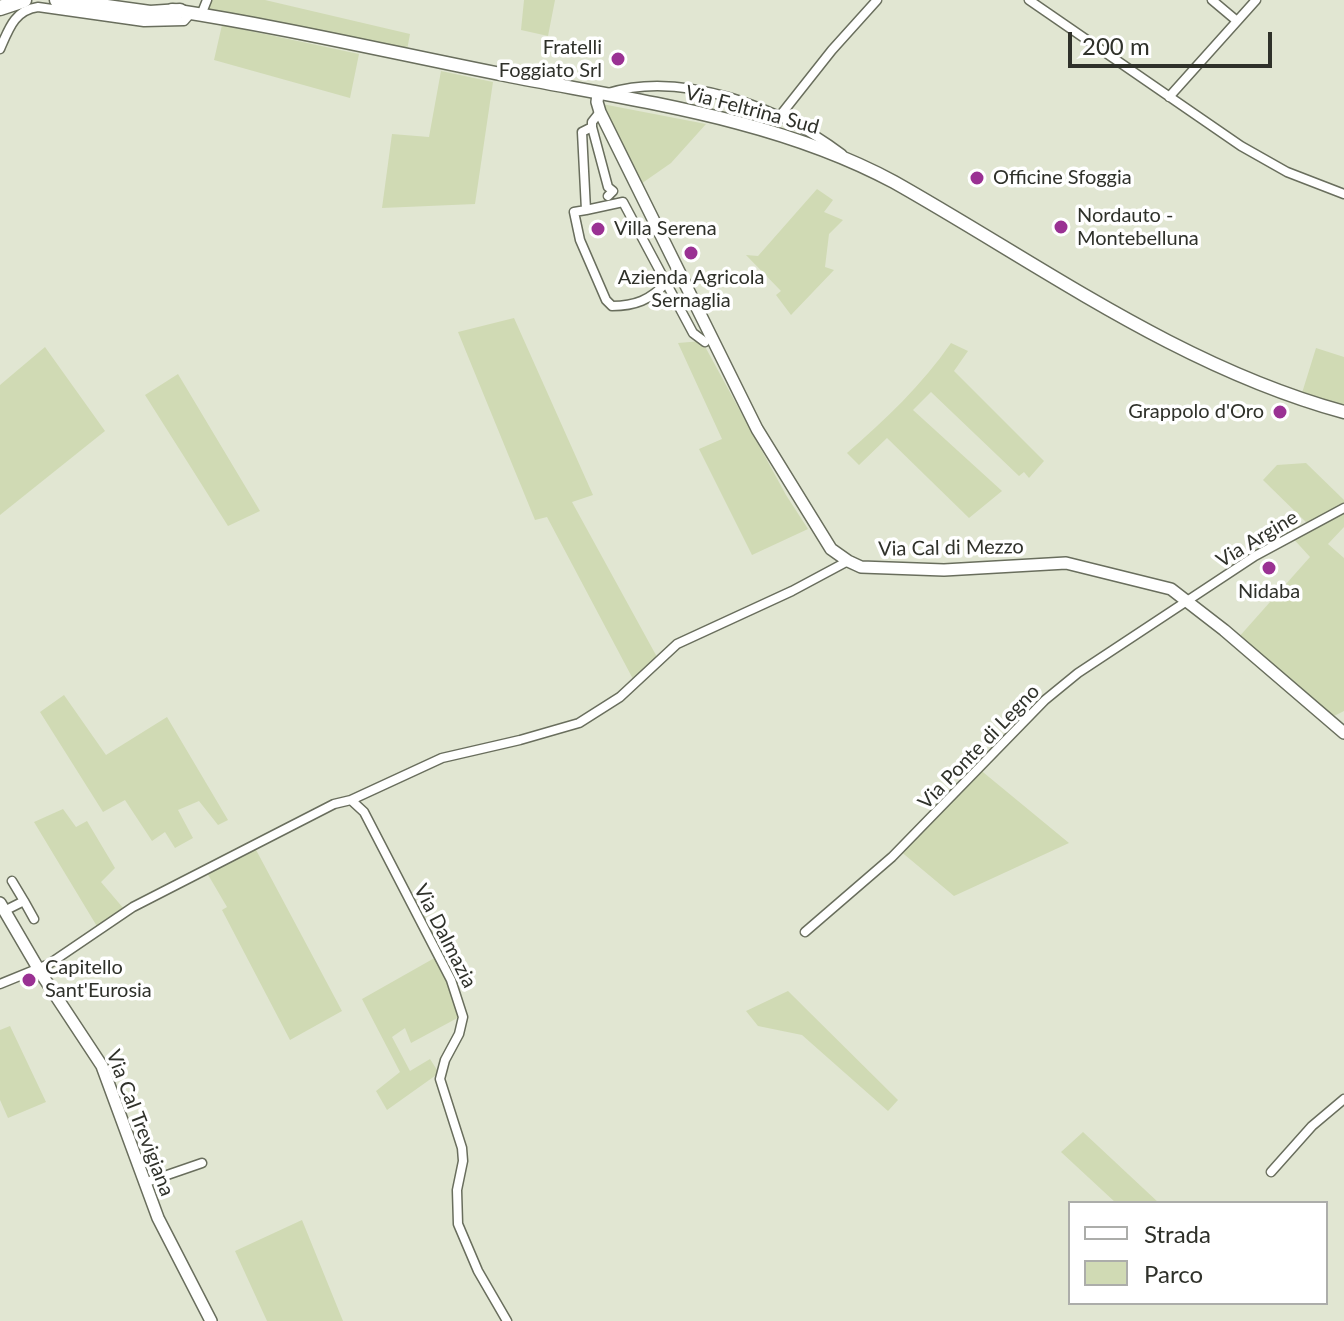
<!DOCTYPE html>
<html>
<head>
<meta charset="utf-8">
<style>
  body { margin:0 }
  #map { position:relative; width:1344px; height:1321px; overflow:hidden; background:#e1e6d2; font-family:Lato,sans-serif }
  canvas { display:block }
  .legend { position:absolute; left:1068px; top:1201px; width:260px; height:104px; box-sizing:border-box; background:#fff; border:2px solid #acadaa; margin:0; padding:10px 14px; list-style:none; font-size:24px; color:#2f312a }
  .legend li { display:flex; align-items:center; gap:16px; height:40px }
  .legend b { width:40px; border:2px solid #acadaa }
  .scale { position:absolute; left:1068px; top:32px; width:204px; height:36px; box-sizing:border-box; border:4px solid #2f312a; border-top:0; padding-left:10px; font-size:24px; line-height:28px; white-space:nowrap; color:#2f312a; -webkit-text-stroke:6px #fff; paint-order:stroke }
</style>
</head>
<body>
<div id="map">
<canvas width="1344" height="1321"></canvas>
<ul class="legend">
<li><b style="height:10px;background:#fff"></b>Strada</li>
<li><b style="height:22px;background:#d0dab4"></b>Parco</li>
</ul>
<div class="scale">200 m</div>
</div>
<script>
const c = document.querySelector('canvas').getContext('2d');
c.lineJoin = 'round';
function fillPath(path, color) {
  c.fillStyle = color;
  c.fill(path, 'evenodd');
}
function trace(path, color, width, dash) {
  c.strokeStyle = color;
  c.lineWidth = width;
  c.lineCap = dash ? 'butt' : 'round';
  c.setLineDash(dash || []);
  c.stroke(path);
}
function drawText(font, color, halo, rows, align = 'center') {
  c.font = font + ' Lato,sans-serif';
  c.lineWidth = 7;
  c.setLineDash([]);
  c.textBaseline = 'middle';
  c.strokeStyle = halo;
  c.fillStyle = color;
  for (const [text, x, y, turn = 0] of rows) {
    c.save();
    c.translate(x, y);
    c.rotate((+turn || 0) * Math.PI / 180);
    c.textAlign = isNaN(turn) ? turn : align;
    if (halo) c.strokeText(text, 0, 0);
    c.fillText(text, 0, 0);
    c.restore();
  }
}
const green = new Path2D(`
  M212,0H265L410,34L407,50L267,19L208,10Z
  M524,0H555L548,36L521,30Z
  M222,25L359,54L350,98L214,60Z
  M441,71L493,82L475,204L382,208L392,134L429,137Z
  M597,103L706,124L671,163L638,186Z
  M817,189L833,200L824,212L843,220L829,234L825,267L834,270L791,315L776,295L781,291L746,255L758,256Z
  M514,318L593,495L572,502L657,657L633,679L547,517L535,520L458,332Z
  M702,341L786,495L808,529L752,555L699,449L722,439L678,343Z
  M951,343L968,351L954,371L1044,461L1029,478L1024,472L1019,476L931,392L913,410L1002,491L969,518L887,438L859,465L847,453C885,420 922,385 951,343Z
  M45,347L105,431L0,515V385Z
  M1316,348L1344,357V405L1302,393Z
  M178,374L260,511L228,526L145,395Z
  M1306,463L1344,500V527L1328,544L1344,558V711L1330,718L1238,638L1310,557L1290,535L1310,526L1263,480L1277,465Z
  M64,695L106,755L167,717L228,820L218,825L199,801L178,810L193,838L175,848L165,832L152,841L125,800L103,812L40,712Z
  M978,768L1069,843L954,896L899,850Z
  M63,809L76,827L87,821L115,868L101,882L124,909L98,928L34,822Z
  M255,848L342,1011L290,1040L222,910L227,907L207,873Z
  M438,956L463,1015L411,1043L405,1028L392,1037L410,1071L430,1059L439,1073L387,1110L376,1091L400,1072L362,999Z
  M788,991L898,1100L888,1111L802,1035L758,1026L746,1011Z
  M10,1026L46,1102L8,1118L0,1100V1030Z
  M1083,1132L1159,1203H1116L1061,1152Z
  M302,1220L343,1321H267L235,1251Z`);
const street = new Path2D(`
  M1029,0L1241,146L1287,172L1344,194
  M1212,0L1237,21
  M201,15L207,0
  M0,49C9,28 15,10 38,7L144,22L184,21L191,13
  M608,93C683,70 781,108 842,154
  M1169,97L1256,0
  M600,112L592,122V127L582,132L586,210L623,202L693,333L705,342
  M779,117L832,50L877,0
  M592,127L608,187L613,191L608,196
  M586,210L574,212L580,240L606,300L612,306C635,306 650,300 666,283
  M351,800L442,758L520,740L579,723L620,697L677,644L792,591L848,561
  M12,881L24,901
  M4,911L24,901L34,919
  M805,932L892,857L1045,700L1078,673L1255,556L1344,508
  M0,984L49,964L133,907L334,804L351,800L364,812L451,980L463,1017L459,1034L445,1060L440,1079L462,1148L463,1161L457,1190L458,1224L478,1271L507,1321
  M1271,1172L1312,1126L1344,1099
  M144,1183L202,1163`);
const secondary = new Path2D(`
  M598,94L597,102L600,112L757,429L831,549L848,561L861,567L944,570L1066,563L1171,589L1224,630L1344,733
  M0,903L42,975L102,1066L158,1218L211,1321`);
const primary = new Path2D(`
  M172,10C283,27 394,53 505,75C636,101 775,118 894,182C1041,265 1179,367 1344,412`);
const highway = new Path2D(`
  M57,0L150,13L180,11
  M0,8L24,0`);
const markers = [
  [618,59,8,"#9a3193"],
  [977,178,8,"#9a3193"],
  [1061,227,8,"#9a3193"],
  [598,229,8,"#9a3193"],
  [691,253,8,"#9a3193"],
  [1280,412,8,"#9a3193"],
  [1269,568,8,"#9a3193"],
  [29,980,8,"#9a3193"]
];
const poiNames = [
  ["Fratelli",602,48,"right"],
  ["Foggiato Srl",602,71,"right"],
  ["Officine Sfoggia",993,178],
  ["Nordauto -",1077,216],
  ["Montebelluna",1077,239],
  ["Villa Serena",614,229],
  ["Azienda Agricola",691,278,"center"],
  ["Sernaglia",691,301,"center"],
  ["Grappolo d'Oro",1264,412,"right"],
  ["Nidaba",1269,592,"center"],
  ["Capitello",45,968],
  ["Sant'Eurosia",45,991]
];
const streetNames = [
  ["Via Feltrina Sud",752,110,15],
  ["Via Argine",1257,539,-31],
  ["Via Cal di Mezzo",951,548,-1],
  ["Via Ponte di Legno",979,747,-46],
  ["Via Dalmazia",445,936,63],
  ["Via Cal Trevigiana",140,1123,69]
];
fillPath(green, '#d0dab4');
trace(street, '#696e5d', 11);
trace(secondary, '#696e5d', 14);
trace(primary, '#696e5d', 15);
trace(highway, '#696e5d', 17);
trace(street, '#fff', 8);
trace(secondary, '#fff', 11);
trace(primary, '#fff', 12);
trace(highway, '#fff', 14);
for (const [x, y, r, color] of markers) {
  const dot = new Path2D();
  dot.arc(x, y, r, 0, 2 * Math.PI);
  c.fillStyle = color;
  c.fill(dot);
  trace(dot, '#fff', 3);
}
drawText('20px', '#2f312a', '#fff', poiNames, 'left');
drawText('20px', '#2f312a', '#fff', streetNames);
</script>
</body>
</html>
